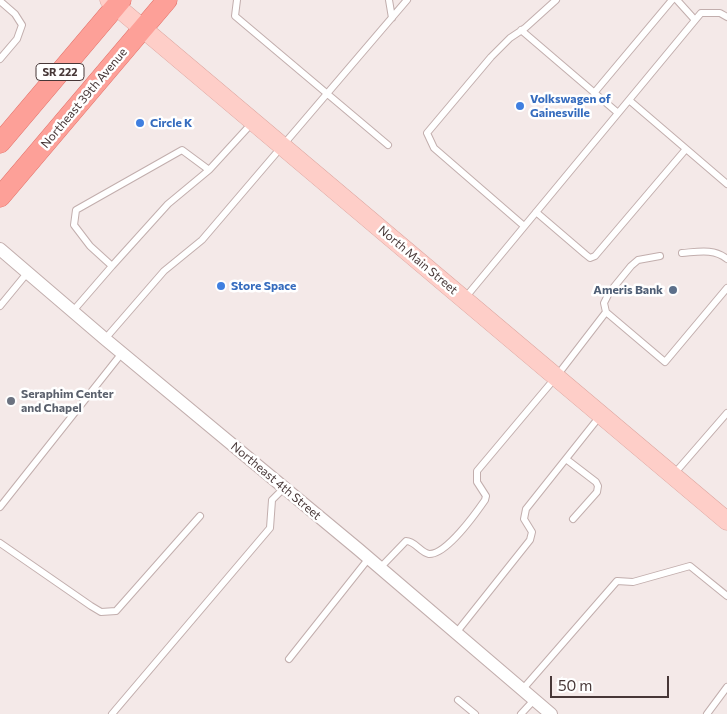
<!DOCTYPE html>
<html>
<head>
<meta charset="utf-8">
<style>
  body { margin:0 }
  #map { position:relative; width:727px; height:714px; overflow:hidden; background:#f4e9e8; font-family:Commissioner,sans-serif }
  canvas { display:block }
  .scale { position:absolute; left:550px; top:676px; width:119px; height:22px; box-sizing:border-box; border:2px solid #473737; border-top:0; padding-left:6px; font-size:15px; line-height:18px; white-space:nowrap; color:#473737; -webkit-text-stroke:4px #fff; paint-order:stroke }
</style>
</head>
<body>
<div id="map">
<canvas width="727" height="714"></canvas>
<div class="scale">50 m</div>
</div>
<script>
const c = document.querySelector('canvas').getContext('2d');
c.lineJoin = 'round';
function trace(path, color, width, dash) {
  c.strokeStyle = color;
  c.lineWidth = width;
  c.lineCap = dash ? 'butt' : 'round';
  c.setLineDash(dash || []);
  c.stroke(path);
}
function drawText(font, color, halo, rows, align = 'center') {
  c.font = font + ' Commissioner,sans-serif';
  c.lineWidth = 5;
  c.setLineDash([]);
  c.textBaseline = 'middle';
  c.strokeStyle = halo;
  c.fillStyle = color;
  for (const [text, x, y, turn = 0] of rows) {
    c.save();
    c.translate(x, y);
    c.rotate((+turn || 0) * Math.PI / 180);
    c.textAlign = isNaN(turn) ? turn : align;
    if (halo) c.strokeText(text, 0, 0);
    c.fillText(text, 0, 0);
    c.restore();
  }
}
const lane = new Path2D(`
  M237,0L235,16L388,145
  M389,0L392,18
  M677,0L695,20
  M0,1L15,14L22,25L17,39L0,59
  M521,30L618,113
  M594,93L672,0
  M629,100L727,184
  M536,212L585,254L590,258L595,256L686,149
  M524,226L434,148L427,133L491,57L510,38L525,28L556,0
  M682,253C697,252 714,248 727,259
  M112,266L168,204L209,170
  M465,298L701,13H720L727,17
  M0,306L28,272
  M73,311L112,266L90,246L74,225L76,210L182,150L209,170L253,122
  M606,312L604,303L609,293L631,266L638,260L660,256
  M105,339L164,271L202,240L407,0
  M566,459L596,482L598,486L597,492L573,519
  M674,474L727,413
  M0,507L122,353
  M0,543L91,606L101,612L116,611L200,516
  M380,568L406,541C415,541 420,552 429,554C446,555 476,513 485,500L486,496L477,482V471L556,377L606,312L665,362L727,288
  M456,633L530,540L532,532L524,519L526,509L600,416
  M289,659L369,558
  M522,690L617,581L633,582L690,566L727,596
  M458,700L475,714
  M112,714L270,528L272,500L284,488
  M521,714L534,700
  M707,714L727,687`);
const street = new Path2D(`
  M0,249L105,339L358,549L551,714`);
const secondary = new Path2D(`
  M109,0L727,521`);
const primary = new Path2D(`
  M0,143L121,0
  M0,197L167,0`);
const markers = [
  [520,106,5,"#3f7fe0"],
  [140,123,5,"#3f7fe0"],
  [221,286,5,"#3f7fe0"],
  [673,290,5,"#5c6f8a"],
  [11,401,5,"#6b7280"]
];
const shields = [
  [60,72,48]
];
const shieldNames = [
  ["SR 222",60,72]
];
const streetNames = [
  ["Northeast 39th Avenue",84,98,-50],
  ["North Main Street",418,260,40],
  ["Northeast 4th Street",276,481,40]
];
const shopNames = [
  ["Volkswagen of",530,99],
  ["Gainesville",530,113],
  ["Circle K",150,123],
  ["Store Space",231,286]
];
const serviceNames = [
  ["Ameris Bank",663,290]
];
const worshipNames = [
  ["Seraphim Center",21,394],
  ["and Chapel",21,408]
];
trace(lane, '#c2aead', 8);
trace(street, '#c2aead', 14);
trace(secondary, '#dca59f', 19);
trace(primary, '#e26f67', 21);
trace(lane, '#fff', 6);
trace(street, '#fff', 12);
trace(secondary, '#fecec8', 18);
trace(primary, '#fda098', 20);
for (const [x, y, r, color] of markers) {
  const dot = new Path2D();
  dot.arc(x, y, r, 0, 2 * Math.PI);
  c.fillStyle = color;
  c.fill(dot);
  trace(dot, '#fff', 2);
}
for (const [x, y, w] of shields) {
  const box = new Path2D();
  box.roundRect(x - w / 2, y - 8.5, w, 17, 4);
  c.fillStyle = '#fff';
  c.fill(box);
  trace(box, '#473737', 1);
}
drawText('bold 11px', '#473737', null, shieldNames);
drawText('12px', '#473737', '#fff', streetNames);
drawText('bold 12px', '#366cbe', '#fff', shopNames, 'left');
drawText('bold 12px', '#4e5e75', '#fff', serviceNames, 'right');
drawText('bold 12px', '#5b616d', '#fff', worshipNames, 'left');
</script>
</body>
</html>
